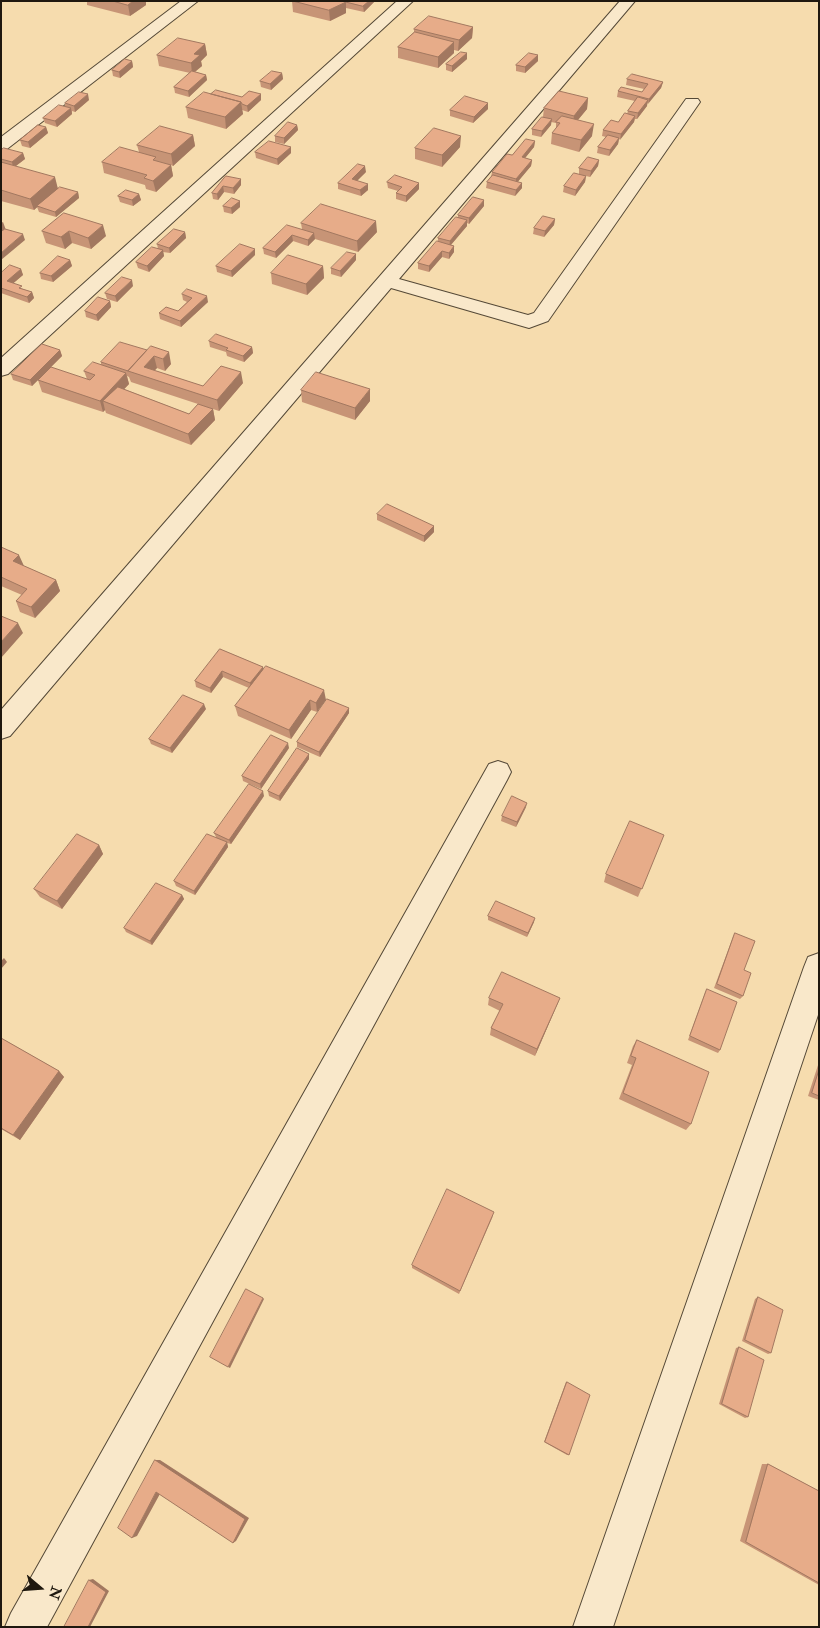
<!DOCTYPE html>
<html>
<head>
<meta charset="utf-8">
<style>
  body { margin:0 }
  #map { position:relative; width:820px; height:1628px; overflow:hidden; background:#f6dcae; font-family:"IM FELL Double Pica",serif }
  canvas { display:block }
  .frame { position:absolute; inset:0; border:2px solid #1f180f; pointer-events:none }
  .north { position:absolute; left:15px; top:1563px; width:50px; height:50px; -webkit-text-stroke:4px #f9e8ca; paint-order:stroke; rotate:108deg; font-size:14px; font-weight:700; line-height:20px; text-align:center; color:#1f180f }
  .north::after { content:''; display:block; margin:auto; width:18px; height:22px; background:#1f180f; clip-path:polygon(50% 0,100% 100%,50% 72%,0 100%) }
</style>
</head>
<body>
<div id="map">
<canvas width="820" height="1628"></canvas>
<div class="frame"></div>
<div class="north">N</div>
</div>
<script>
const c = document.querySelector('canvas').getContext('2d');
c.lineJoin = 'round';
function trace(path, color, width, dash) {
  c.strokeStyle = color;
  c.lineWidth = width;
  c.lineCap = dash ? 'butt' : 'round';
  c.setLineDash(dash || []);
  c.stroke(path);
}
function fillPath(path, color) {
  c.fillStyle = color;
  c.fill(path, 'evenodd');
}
const street = new Path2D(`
  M181,1H198L7,149L1,150V137Z
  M397,1H413L8,374L1,376V358Z
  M620,1H635L399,279L528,315L534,313L686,99H698L700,102L548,321L529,328L391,288L10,736L1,739V710Z
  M498,761L507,764L511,772L507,780L47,1627H5L11,1613L489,764Z
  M819,953V1012L613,1627H573L804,967L808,957Z`);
const wall = new Path2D(`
  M87,1H146V5L130,16L87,5Z
  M292,1H375L364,12L346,8V13L330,21L293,12Z
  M473,27L472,38L458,51L454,50V53L438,68L398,58V47L414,32V29Z
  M205,44L207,55L201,61L202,66L195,72L206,75L207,80L189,97L175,93L174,87L190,73L159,66L157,55Z
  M467,53V59L452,72L446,70V64Z
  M538,55V61L525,73L516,71V65Z
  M132,61L133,67L120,78L113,76L112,70Z
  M282,73L283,79L271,90L261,87L260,81Z
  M627,79L663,82L661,88L647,104V106L637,119H635L634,122L619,140L618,144L609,156L597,153L598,147L606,137L602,136L603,130L618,122L627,114L628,111L635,101L617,97L618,91L642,92L644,89L626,85Z
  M211,94L242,97L261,94V100L248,112L242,110L243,114L226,129L188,118L186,107Z
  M588,98L587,109L578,120L592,136L579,152L551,144L552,133L556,129V123L551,122V125L541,137L532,135V129L543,117L544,108Z
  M89,100L75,112L72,111V114L57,127L45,123L43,118L65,107V103Z
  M488,109L473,123L450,116V110Z
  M297,125L298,130L284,144L275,142V136Z
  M46,127L48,133L30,148L22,146L20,140Z
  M193,135L195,146L173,166L171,165L173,176L156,192L146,189L145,185L104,173L102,162L139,152L137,145Z
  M535,141L534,147L525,158L532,160L531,166L518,181L522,188L515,196L486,188L487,182L491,177L492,172L512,155Z
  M291,147V153L278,165L256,158L255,152Z
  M460,147L442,167L415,159V148Z
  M1,150L23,153L25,159L16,166L58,188L78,192L79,198L56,217L39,212L37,207L34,210L1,201Z
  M599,160L598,166L590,177L586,176L585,182L575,196L563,192L564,186L579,174V168Z
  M366,172L357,180L368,190L361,196L338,189V183Z
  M226,176L241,185L234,194L224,192L218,200L213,199L212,193Z
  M387,182L419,189L406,202L396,199V193L398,191L388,188Z
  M139,194L141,200L133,206L120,202L118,196Z
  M240,201V207L232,214L224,212L223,206Z
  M484,206L469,224L467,223V226L451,245L454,246V252L449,259L442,257L429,272L418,269V263L438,242V238L458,217V215Z
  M64,213L106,236L91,249L72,243L65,249L46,243L42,231Z
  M555,219L554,225L544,237L533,234L534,228Z
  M301,223L377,232L358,252L315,239L308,246L293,241L276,258L264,254L263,248L302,229Z
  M185,232L186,238L170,253L163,252L164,256L149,272L138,268L136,262L158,249L157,244Z
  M255,255L232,277L217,272L216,266Z
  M70,260L72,266L53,282L41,279L40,273Z
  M356,260L341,277L331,274V268Z
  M323,266L324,278L307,295L272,284L271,273Z
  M21,269L23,275L13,283L23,289L32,292L34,298L29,303L1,293V273Z
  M133,286L117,302L107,299L105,293Z
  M182,294L208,302L181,327L160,319L159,313L178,311L187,302L183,300Z
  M110,301L111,307L98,321L86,317L85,311Z
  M209,341L252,347L253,353L244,362L227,356L226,352L210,347Z
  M60,350L62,356L32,386L13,380L11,374Z
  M147,350L171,364L165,371L157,368L154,371L203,386L243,383L219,411L213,409L215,420L191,445L106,413L105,410L103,412L42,392L38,380L87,379L84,371L101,365V362ZM127,376L129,377L131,382L198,404L189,414L124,389L129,384Z
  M301,390L370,401L355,420L302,402Z
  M377,514L434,532L424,542L377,520Z
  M1,547L24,566L56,580L60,591L35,618L20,612L16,601L22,595L1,586Z
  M220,649L263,667V669L324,690L317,712L311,710L291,739L238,716L235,706L249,688L223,677L211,693L196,687L195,681Z
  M349,708V713L320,757L297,747V742Z
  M206,709L172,753L151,744L149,739Z
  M289,748L261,789L243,781L242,776Z
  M309,754V759L280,801L269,796L268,791Z
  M264,796L231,844L227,843L228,847L195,895L176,886L174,881L216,837L214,833Z
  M526,807L516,827L501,821L502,816Z
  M664,835L638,897L604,882L606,874Z
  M99,845L103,854L62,909L40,897L34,889Z
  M182,895L184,899L152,945L126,932L124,928Z
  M488,916L534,922L527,937L488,920Z
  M735,933L744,970L743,996L740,999L714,988L733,937Z
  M707,989L720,1050L718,1053L688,1040L705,993Z
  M489,998H560L535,1056L490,1035L491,1028L500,1011L488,1005Z
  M1,1038L59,1071L64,1077L20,1140L1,1129Z
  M637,1040L691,1124L686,1130L619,1099L632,1065L627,1063L633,1046Z
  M819,1062V1100L808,1096Z
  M493,1216L459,1294L412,1268V1265Z
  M758,1297L771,1353L768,1354L742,1341L755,1299Z
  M739,1347L748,1417L745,1418L719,1404L736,1348Z
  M566,1382H567L569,1455H567L544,1442Z
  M762,1464H768L819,1491V1585L740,1541Z`);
const shadedWall = new Path2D(`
  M133,1H146V5L130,16L128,5Z
  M369,1H375L364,12L363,6Z
  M346,2V13L330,21L329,10Z
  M473,27L472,38L458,51L459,40Z
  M454,42V53L438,68V57Z
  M205,44L207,55L201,61L202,66L192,74L191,63L194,54Z
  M467,53V59L452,72V66Z
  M538,55V61L525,73V67Z
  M132,61L133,67L120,78L119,72Z
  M282,73L283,79L271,90L270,84Z
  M206,75L207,80L189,97L188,91Z
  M663,82L661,88L648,104L649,99Z
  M88,94L89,100L75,112L74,106Z
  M261,94V100L248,112L247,106Z
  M588,98L587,109L572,127L574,116Z
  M648,100L647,106L637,119L638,113Z
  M241,102L243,114L226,129L225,117Z
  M488,103V109L473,123L474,117Z
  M71,108L72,114L57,127L55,121Z
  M635,116L634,122L620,140L621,134Z
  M552,119L551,125L541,137L542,131Z
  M594,124L592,136L579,152L581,140Z
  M297,125L298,130L284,144V138Z
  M46,127L48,133L30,148L28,142Z
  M193,135L195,146L173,166L171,154Z
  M461,136L460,147L442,167V155Z
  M619,138L618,144L609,156L610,150Z
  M535,141L534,147L521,163L522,157Z
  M291,147V153L278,165L277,159Z
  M23,153L25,159L13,168L12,162Z
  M532,160L531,166L516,184V179Z
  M599,160L598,166L590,177L591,171Z
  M171,165L173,176L156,192L153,181Z
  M365,166L366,172L353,185L352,179Z
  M586,176L585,182L575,196L576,190Z
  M55,177L58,189L34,210L30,199Z
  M241,179V185L234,194L233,188Z
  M419,183V189L406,202V196Z
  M522,183V188L515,196L516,190Z
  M368,184V190L361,196L360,190Z
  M223,186L224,192L218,200L217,194Z
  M78,192L79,198L56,217L55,212Z
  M139,194L141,200L133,206L132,200Z
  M484,200V206L469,224V218Z
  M240,201V207L232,214L231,208Z
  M555,219L554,225L544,237L545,231Z
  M467,220V226L449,247L450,241Z
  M376,221L377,232L358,252L357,241Z
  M3,222L7,233L1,238V223Z
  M103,225L106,236L91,249L88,238Z
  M69,231L72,243L65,249L61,237Z
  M185,232L186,238L170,253L169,248Z
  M314,233L315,239L308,246V240Z
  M23,234L25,240L1,260V253Z
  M292,235L293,241L276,258L275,252Z
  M454,246V252L449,259V253Z
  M255,249V255L232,277L231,271Z
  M163,250L164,256L149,272L147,266Z
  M442,251V257L429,272V266Z
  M356,254V260L341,277L340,271Z
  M70,260L72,266L53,282L51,276Z
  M323,266L324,278L307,295L306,284Z
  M21,269L23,275L9,287L7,281Z
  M132,280L133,286L117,302L115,296Z
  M32,292L34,298L29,303L27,297Z
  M207,296L208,302L181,327L180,321Z
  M110,301L111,307L98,321L96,315Z
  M252,347L253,353L244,362L243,356Z
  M60,350L62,356L32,386L30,380Z
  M169,352L171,364L165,371L163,359Z
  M154,356L157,368L148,377L144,367Z
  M241,372L243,383L219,411L217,400Z
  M126,373L129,384L110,404L103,401L105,410L103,412L100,401Z
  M370,389V401L355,420V408Z
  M213,409L215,420L191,445L188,434Z
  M434,526V532L424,542V536Z
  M19,555L24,566L17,572L13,561Z
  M56,580L60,591L35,618L31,607Z
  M18,623L23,633L1,658V642Z
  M263,667L264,673L251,689L250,683Z
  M222,671L223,677L211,693L210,688Z
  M324,690L326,700L317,712L316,703Z
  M310,700L311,710L291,739L289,730Z
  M204,704L206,709L172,753L170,748Z
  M349,708V713L320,757L319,752Z
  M288,743L289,748L261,789L260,784Z
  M309,754V759L280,801L279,796Z
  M263,791L264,796L231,844L229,840Z
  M527,803L526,807L516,827L517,822Z
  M227,842L228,847L195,895L194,891Z
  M99,845L103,854L62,909L57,901Z
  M182,895L184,899L152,945L150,941Z
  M535,918L534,922L527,937L528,933Z
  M4,958L7,962L1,969V961Z
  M560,998L557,1005L535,1056L537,1049Z
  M59,1071L64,1077L20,1140L13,1135Z
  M263,1298L264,1299L230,1368L228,1367Z
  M155,1460H160L249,1518L236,1541L233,1543Z
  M156,1492H161L137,1536L132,1538Z
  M93,1579L109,1591L90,1627H88L89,1580Z`);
const building = new Path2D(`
  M113,1H133L128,5Z
  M293,1H342L346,2L329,10Z
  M342,1H369L363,6Z
  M429,16L473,27L459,40L414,29Z
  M415,32L454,42L438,57L398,47Z
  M178,38L205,44L194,54L200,55L191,63L157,55Z
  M461,52L467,53L452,66L446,64Z
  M529,53L538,55L525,67L516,65Z
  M125,59L132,61L119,72L112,70Z
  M192,71L206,75L188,91L174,87Z
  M272,71L282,73L270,84L260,81Z
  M632,74L663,82L649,99L618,91L621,87L642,92L648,84L627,79Z
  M216,90L242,97L249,91L261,94L247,106L242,104L241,102L211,94Z
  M559,91L588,98L574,116L544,108Z
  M79,92L88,94L74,106L65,103Z
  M204,92L241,102L225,117L186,107Z
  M465,96L488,103L474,117L450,110Z
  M638,97L648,100L638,113L628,111Z
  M59,105L71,108L55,121L43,118Z
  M625,113L635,116L621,134L603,130L611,120L618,122Z
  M562,116L594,124L581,140L552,133L560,123L556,122Z
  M542,117L552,119L542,131L532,129Z
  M288,122L297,125L284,138L275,136Z
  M38,125L46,127L28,142L20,140Z
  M160,126L193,135L171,154L137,145Z
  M434,128L461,136L442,155L415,148Z
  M608,135L619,138L610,150L598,147Z
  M526,139L535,141L522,157L532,160L516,179L492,172L507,154L512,155Z
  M269,141L291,147L277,159L255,152Z
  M120,147L156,157L153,160L171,165L153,181L144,178L147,175L102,162Z
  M4,148L23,153L12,162L1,159V150Z
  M588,157L599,160L591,171L579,168Z
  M1,162L55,177L30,199L1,190Z
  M358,164L365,166L352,179L368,184L360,190L338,183Z
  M574,173L586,176L576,190L564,186Z
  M395,175L419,183L406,196L396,193L402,187L387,182Z
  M493,175L522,183L516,190L487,182Z
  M226,176L241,179L233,188L223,186L217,194L212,193Z
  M60,187L78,192L55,212L37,206Z
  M126,190L139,194L132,200L118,196Z
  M473,197L484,200L469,218L458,215Z
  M232,198L240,201L231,208L223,206Z
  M321,204L376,221L357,241L301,223Z
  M64,213L103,225L88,238L69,231L61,237L42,231Z
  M543,216L555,219L545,231L534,228Z
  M456,217L467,220L450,241L438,238Z
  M287,225L314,233L308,240L292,235L275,252L263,248Z
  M5,229L23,234L1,253V232Z
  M174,229L185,232L169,248L157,244Z
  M437,241L454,246L449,253L442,251L429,266L418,263Z
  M240,244L255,249L231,271L216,266Z
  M152,247L163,250L147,266L136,262Z
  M347,252L356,254L340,271L331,268Z
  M288,255L323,266L306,284L271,273Z
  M58,256L70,260L51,276L40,273Z
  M10,265L21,269L7,281L22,286L19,288L32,292L27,297L1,288V273Z
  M122,277L132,280L115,296L105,293Z
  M187,289L207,296L180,321L159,313L166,307L178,311L192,298L182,294Z
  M98,297L110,301L96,315L85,311Z
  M216,334L252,347L243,356L226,350L228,348L209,341Z
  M120,342L147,350L128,371L101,362Z
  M42,344L60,350L30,380L11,374Z
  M151,346L169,352L163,359L154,356L144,367L203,386L221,366L241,372L217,400L128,371Z
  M93,362L126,373L100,401L38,380L51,367L90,380L95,375L84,371Z
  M316,372L370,389L355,408L301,390Z
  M118,387L189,414L198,404L213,409L188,434L103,401Z
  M387,504L434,526L424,536L377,514Z
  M1,547L19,555L13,561L56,580L31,607L16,601L27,589L1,577Z
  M1,616L18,623L1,642Z
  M220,649L263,667L250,683L222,671L210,688L195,681Z
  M266,666L324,690L316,703L310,700L289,730L235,706Z
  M183,695L204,704L170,748L149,739Z
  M327,699L349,708L319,752L297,742Z
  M271,735L288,743L260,784L242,776Z
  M297,748L309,754L279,796L268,791Z
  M249,784L263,791L229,840L214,833Z
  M512,796L527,803L517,822L502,816Z
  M630,821L664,835L642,889L606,874Z
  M77,834L99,845L57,901L34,889Z
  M207,834L227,842L194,891L174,881Z
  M156,883L182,895L150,941L124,928Z
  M496,901L535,918L528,933L488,916Z
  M735,933L755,941L744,970L751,973L743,996L717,984Z
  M502,972L560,998L537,1049L491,1028L503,1004L489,998Z
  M707,989L737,1002L720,1050L690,1036Z
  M1,1038L59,1071L13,1135L1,1128Z
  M637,1040L709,1072L691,1124L623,1093L636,1058L631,1056Z
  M819,1070V1096L812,1093Z
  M447,1189L494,1212L460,1291L412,1265Z
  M246,1289L263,1298L228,1367L210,1357Z
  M758,1297L783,1310L771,1353L745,1340Z
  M739,1347L764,1360L748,1417L722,1404Z
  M567,1382L590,1395L569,1455L545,1442Z
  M155,1460L245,1519L233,1543L156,1492L132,1538L118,1528Z
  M768,1464L819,1491V1583L746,1542Z
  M89,1580L106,1592L88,1627H64Z`);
trace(street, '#554937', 2);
fillPath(street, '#f9e8ca');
fillPath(wall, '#c79476');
fillPath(shadedWall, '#a27860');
fillPath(building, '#e7ac89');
trace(building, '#a27860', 1);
</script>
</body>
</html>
